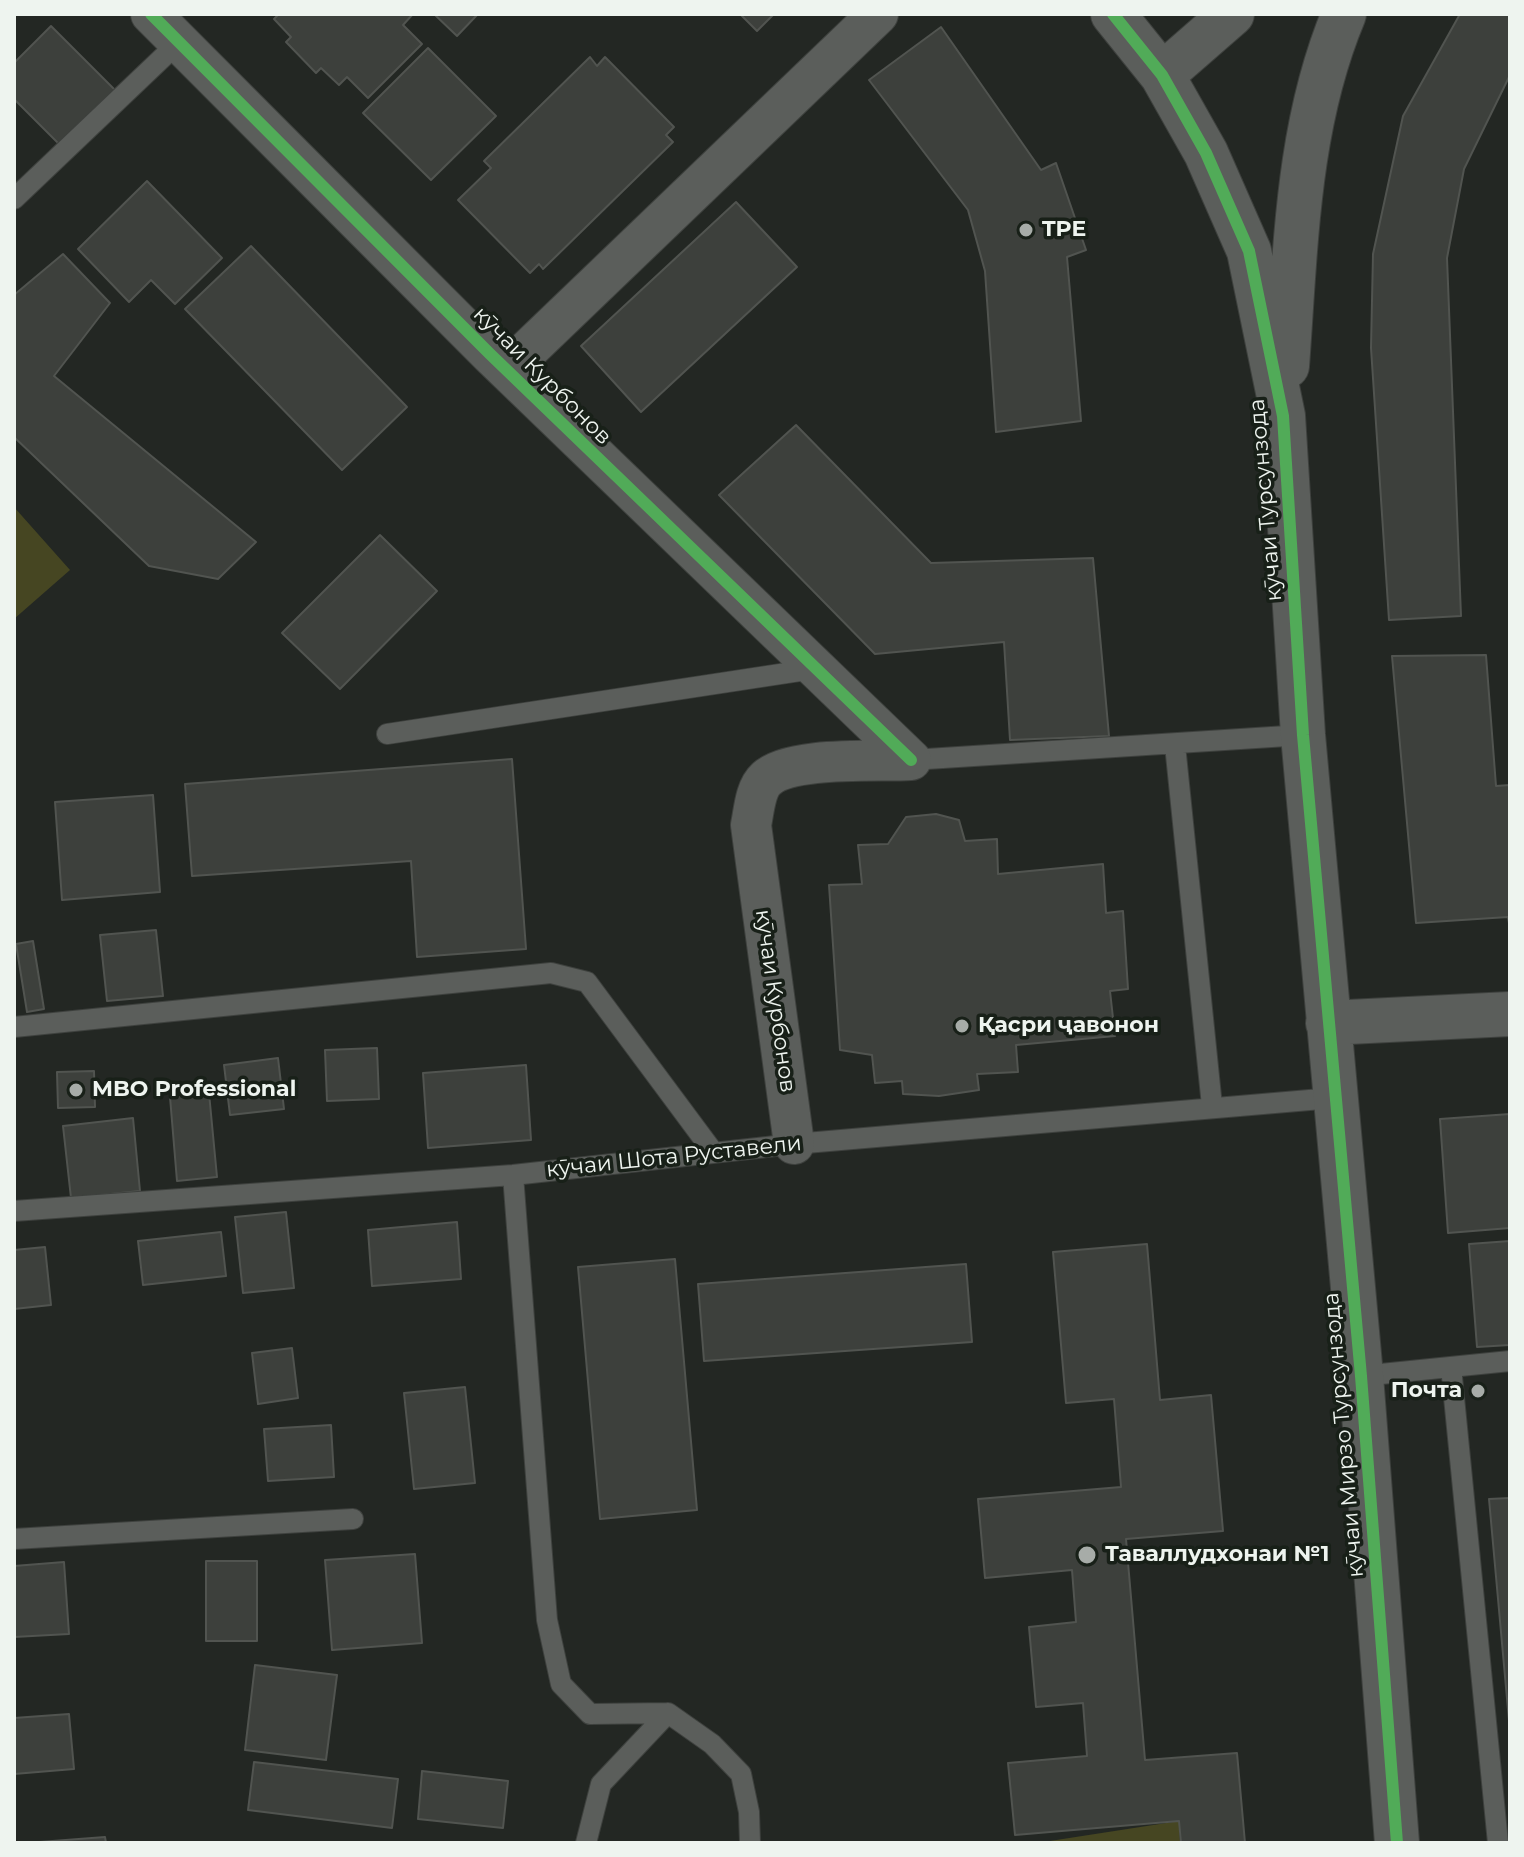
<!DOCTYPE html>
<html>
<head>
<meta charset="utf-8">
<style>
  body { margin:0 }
  #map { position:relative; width:1524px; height:1857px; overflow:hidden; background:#232723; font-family:Montserrat,sans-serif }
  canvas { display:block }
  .frame { position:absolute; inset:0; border:16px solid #eef4ef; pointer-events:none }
</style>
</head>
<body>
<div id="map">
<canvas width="1524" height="1857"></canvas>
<div class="frame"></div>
</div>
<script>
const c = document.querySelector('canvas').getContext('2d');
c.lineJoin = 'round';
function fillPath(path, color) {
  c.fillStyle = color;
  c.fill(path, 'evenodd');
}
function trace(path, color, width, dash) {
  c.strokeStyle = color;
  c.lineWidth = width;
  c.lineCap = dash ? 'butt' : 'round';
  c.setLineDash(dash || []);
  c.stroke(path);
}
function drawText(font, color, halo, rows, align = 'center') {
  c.font = font + ' Montserrat,sans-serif';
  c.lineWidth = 7;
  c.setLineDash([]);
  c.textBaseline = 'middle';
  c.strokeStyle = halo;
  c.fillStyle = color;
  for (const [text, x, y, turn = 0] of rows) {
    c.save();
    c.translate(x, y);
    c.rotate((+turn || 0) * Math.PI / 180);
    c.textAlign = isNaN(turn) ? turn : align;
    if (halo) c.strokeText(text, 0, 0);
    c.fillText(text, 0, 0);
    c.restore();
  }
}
const green = new Path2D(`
  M14,507L70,570L14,619Z
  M1179,1821L1180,1843H1037Z`);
const building = new Path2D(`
  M279,14H413L403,25L422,44L368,98L347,77L339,85L321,68L316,73L286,42L291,37L274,19Z
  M434,14H478L457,36Z
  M740,14H774L757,31Z
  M1460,14H1510V75L1464,169L1447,258L1461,616L1389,620L1371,348L1373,254L1403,116Z
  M51,26L116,91L61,146L14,99V63Z
  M941,27L1041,170L1056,163L1086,250L1067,257L1081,421L996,432L985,271L968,210L869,80Z
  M428,48L496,116L431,180L363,113Z
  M590,57L597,66L605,57L674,127L666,135L673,142L543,269L539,264L530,273L458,200L491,168L484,161Z
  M147,181L222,258L175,304L151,280L129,302L78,249Z
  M736,202L797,267L641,412L581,346Z
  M251,246L407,407L342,470L185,309Z
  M63,254L110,303L54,376L256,542L218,579L149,566L14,437V295Z
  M796,425L931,563L1093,558L1109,736L1010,740L1004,642L875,654L719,495Z
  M380,535L437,591L340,689L282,633Z
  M1486,655L1496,786L1510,785V929L1508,917L1416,923L1392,656Z
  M512,759L526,949L417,957L411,861L192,876L185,784Z
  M153,795L160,892L62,900L55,802Z
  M936,814L959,820L965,841L997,839L998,874L1103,864L1106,913L1123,911L1128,989L1110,991L1115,1036L1016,1045L1018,1072L977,1074L979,1090L939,1096L903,1094L902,1081L875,1083L872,1055L840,1050L829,885L862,884L858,845L888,844L906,817Z
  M156,930L163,996L107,1001L100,935Z
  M33,941L44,1009L27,1012L16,944Z
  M377,1048L379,1099L327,1101L325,1050Z
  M278,1058L284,1109L230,1115L224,1065Z
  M526,1065L531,1140L428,1148L423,1073Z
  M94,1071L95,1107L58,1108L57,1072Z
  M209,1093L217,1177L177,1181L170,1097Z
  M1510,1114V1228L1448,1233L1440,1119Z
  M133,1118L140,1191L71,1198L63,1126Z
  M286,1212L294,1288L243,1293L235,1217Z
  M457,1222L461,1279L372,1286L368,1230Z
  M221,1232L226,1276L143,1285L138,1241Z
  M1510,1241V1345L1477,1347L1469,1244Z
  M1147,1244L1160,1400L1211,1395L1223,1531L1126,1539L1145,1760L1237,1753L1245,1843H1181L1179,1821L1015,1835L1008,1763L1087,1756L1083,1703L1036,1707L1029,1627L1076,1622L1072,1570L985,1578L978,1499L1121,1487L1114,1399L1066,1403L1053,1252Z
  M45,1247L51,1305L14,1309V1250Z
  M675,1259L697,1510L600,1519L578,1267Z
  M966,1264L972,1342L704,1361L698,1284Z
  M292,1348L298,1398L258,1404L252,1353Z
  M465,1387L475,1483L414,1489L404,1393Z
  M331,1425L334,1477L268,1481L264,1429Z
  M1510,1498V1732L1489,1499Z
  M415,1554L422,1643L332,1650L325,1560Z
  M206,1561H257V1641H206Z
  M64,1562L69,1634L14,1637V1566Z
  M255,1665L337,1675L326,1760L245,1750Z
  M69,1714L74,1769L14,1774V1718Z
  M254,1762L398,1779L392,1828L248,1810Z
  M422,1771L508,1781L503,1828L418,1819Z
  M105,1837L106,1843H26Z`);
const lane = new Path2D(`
  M14,199L180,41
  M387,734L813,669
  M1175,745L1212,1106
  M911,760L1303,735
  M14,1027L551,973L587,982L714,1153
  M513,1175L547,1620L561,1684L590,1714L668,1713L712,1744L741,1774L749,1812L750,1843
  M14,1211L513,1175L794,1144L1333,1098
  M1451,1367L1498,1843
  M1361,1376L1510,1361
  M14,1539L353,1519
  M586,1843L601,1784L668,1713`);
const street = new Path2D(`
  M151,14L490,354L911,760
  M507,370L878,14
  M794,1144L751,825C754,811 755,789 766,779C790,756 876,762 911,760`);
const secondary = new Path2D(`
  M1113,14L1162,75L1206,153L1249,251L1283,416L1303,735L1361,1376L1397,1843
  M1162,75L1232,14
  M1287,366C1296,246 1297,126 1344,14
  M1328,1023L1510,1014`);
const cycleway = new Path2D(`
  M151,14L490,354L911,760
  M1113,14L1162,75L1206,153L1249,251L1283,416L1303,735L1361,1376L1397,1843`);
const markers = [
  [1026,230,8,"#a7aca8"],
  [962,1026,8,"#a7aca8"],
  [76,1090,8,"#a7aca8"],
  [1478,1391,8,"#a7aca8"],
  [1087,1555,10,"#a7aca8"]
];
const poiNames = [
  ["TPE",1042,230],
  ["Қасри ҷавонон",978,1026],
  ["MBO Professional",92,1090],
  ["Почта",1462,1391,"right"],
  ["Таваллудхонаи №1",1105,1555]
];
const streetNames = [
  ["кӯчаи Курбонов",542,376,45],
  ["кӯчаи Турсунзода",1266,500,-95],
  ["кӯчаи Курбонов",775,1001,82],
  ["кӯчаи Шота Руставели",674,1157,-6],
  ["кӯчаи Мирзо Турсунзода",1344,1435,-95]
];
fillPath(green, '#464622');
fillPath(building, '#3d403c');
trace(building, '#515450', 2);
trace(lane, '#3e413e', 22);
trace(street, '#3e413e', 42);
trace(secondary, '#3e413e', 46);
trace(lane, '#5b5e5b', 20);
trace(street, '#5b5e5b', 40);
trace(secondary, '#5b5e5b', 44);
trace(cycleway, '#51ab58', 12);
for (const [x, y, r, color] of markers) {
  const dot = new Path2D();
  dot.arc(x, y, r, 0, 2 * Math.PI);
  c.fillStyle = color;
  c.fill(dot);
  trace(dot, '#182018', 3);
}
drawText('bold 22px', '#eef4ef', '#182018', poiNames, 'left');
drawText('22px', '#eef4ef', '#182018', streetNames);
</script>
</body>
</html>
